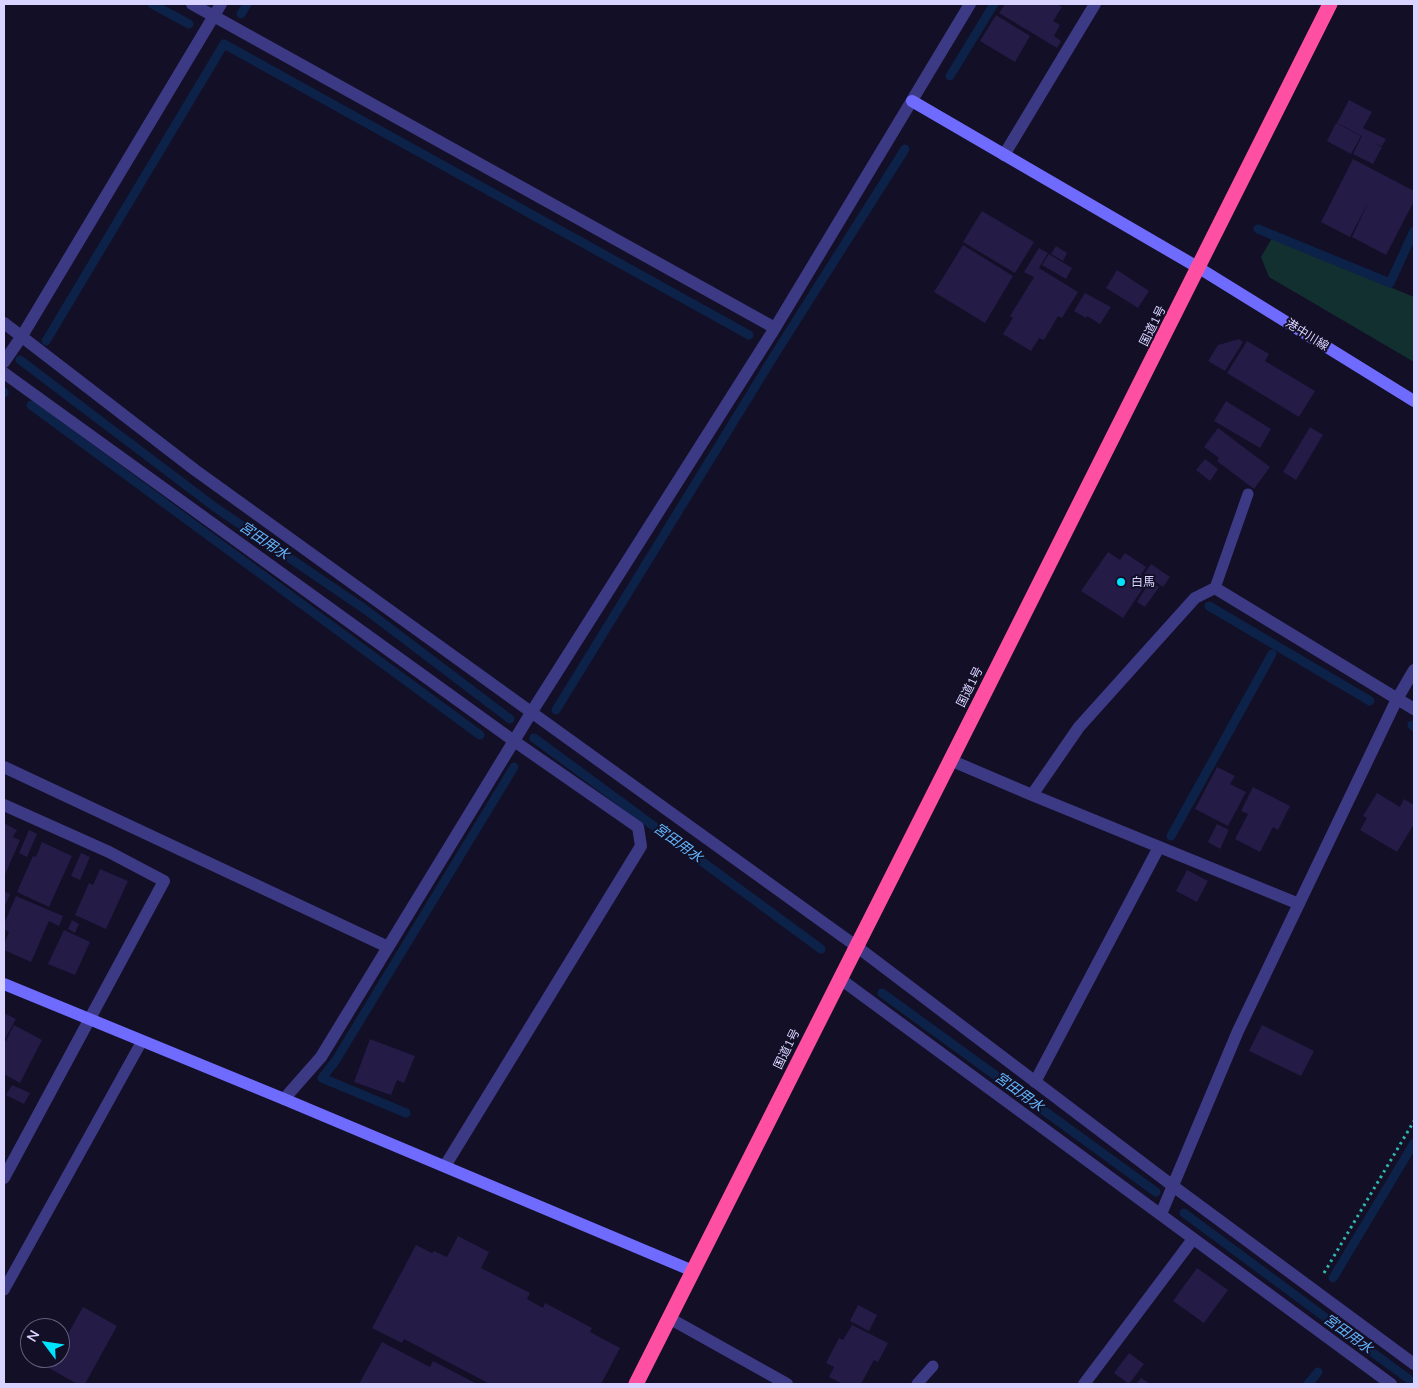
<!DOCTYPE html>
<html>
<head>
<meta charset="utf-8">
<style>
  body { margin:0 }
  #map { position:relative; width:1418px; height:1388px; overflow:hidden; background:#130f26; font-family:Mulish,sans-serif }
  canvas { display:block }
  .frame { position:absolute; inset:0; border:5px solid #d9d4ff; pointer-events:none }
  .north { position:absolute; left:20px; top:1318px; width:50px; height:50px; box-sizing:border-box; background:#130f26; border:1px solid #625e7d; border-radius:50%; rotate:301deg; font-size:14px; font-weight:700; line-height:20px; text-align:center; color:#d9d4ff }
  .north::after { content:''; display:block; margin:auto; width:18px; height:22px; background:#00e5ff; clip-path:polygon(50% 0,100% 100%,50% 72%,0 100%) }
</style>
</head>
<body>
<div id="map">
<canvas width="1418" height="1388"></canvas>
<div class="frame"></div>
<div class="north">N</div>
</div>
<script>
const c = document.querySelector('canvas').getContext('2d');
c.lineJoin = 'round';
function fillPath(path, color) {
  c.fillStyle = color;
  c.fill(path, 'evenodd');
}
function trace(path, color, width, dash) {
  c.strokeStyle = color;
  c.lineWidth = width;
  c.lineCap = dash ? 'butt' : 'round';
  c.setLineDash(dash || []);
  c.stroke(path);
}
function drawText(font, color, halo, rows, align = 'center') {
  c.font = font + ' Mulish,"Noto Sans JP",sans-serif';
  c.lineWidth = 4;
  c.setLineDash([]);
  c.textBaseline = 'middle';
  c.strokeStyle = halo;
  c.fillStyle = color;
  for (const [text, x, y, turn = 0] of rows) {
    c.save();
    c.translate(x, y);
    c.rotate((+turn || 0) * Math.PI / 180);
    c.textAlign = isNaN(turn) ? turn : align;
    if (halo) c.strokeText(text, 0, 0);
    c.fillText(text, 0, 0);
    c.restore();
  }
}
const green = new Path2D(`
  M1272,238L1414,297V362L1269,277L1261,257Z`);
const stream = new Path2D(`
  M152,4L189,24
  M241,14L247,4
  M950,76L994,4
  M1258,229L1390,283L1414,231
  M46,341L224,44L749,335
  M20,360L216,508L366,610L510,719
  M4,393V392
  M31,405L480,735
  M1209,606L1370,701
  M556,710L777,351L905,149
  M1412,725L1414,727
  M534,738L821,949
  M1171,836L1272,654
  M882,993L1156,1192
  M406,1113L322,1078L336,1060L514,767
  M1184,1213L1414,1383
  M1333,1278L1414,1143
  M1308,1384L1318,1372`);
const building = new Path2D(`
  M1005,4H1057L1062,7L1053,21L1060,25L1054,36L1061,41L1057,48L999,13Z
  M996,15L1030,36L1015,62L980,41Z
  M1349,100L1372,112L1363,128L1386,139L1382,146L1374,143L1382,147L1373,164L1353,154L1362,136L1337,123Z
  M1336,123L1361,136L1351,154L1327,141Z
  M1353,159L1414,191V201L1386,255L1352,237L1369,201L1350,237L1321,222Z
  M982,211L1034,242L1015,273L963,242Z
  M963,245L1013,276L985,323L934,292Z
  M1056,246L1067,253L1063,261L1051,254Z
  M1039,248L1048,253L1039,268L1078,292L1062,318L1058,316L1044,340L1039,338L1031,351L1003,334L1013,318L1010,316L1034,277L1024,272Z
  M1049,254L1072,268L1066,279L1042,265Z
  M1117,270L1149,291L1138,308L1106,288Z
  M1085,293L1111,307L1100,324L1087,316L1086,318L1074,311Z
  M1239,339L1243,342L1225,371L1208,361L1218,345Z
  M1247,341L1269,354L1265,361L1315,391L1299,417L1227,373Z
  M1226,401L1271,429L1260,448L1214,421Z
  M1310,427L1323,435L1296,480L1283,472Z
  M1218,428L1270,467L1254,489L1217,461L1219,458L1204,447Z
  M1205,459L1218,469L1210,481L1196,470Z
  M1108,552L1120,560L1125,553L1146,567L1141,575L1149,579L1123,618L1081,591Z
  M1151,564L1170,577L1163,587L1144,574Z
  M1150,581L1159,587L1145,607L1137,602Z
  M1217,767L1235,776L1230,784L1246,792L1228,826L1195,809Z
  M1253,787L1290,806L1278,830L1273,827L1260,852L1235,839L1248,814L1241,811Z
  M1377,793L1400,807L1404,799L1414,805V824L1397,852L1360,830L1367,818L1363,816Z
  M4,823L17,830L13,837L20,840L4,877Z
  M1217,824L1229,830L1220,849L1208,842Z
  M29,830L37,834L27,857L19,853Z
  M42,842L72,856L49,907L17,892L33,856L36,857Z
  M81,853L90,857L80,880L71,876Z
  M100,869L128,881L106,929L75,915L89,883L93,885Z
  M1187,870L1208,881L1197,902L1176,891Z
  M4,891L10,894L4,908Z
  M16,896L63,916L59,926L49,921L31,962L4,950V944L9,932L4,929V924Z
  M72,920L79,924L75,933L68,929Z
  M64,930L90,942L75,975L48,964Z
  M4,1013L16,1019L5,1039L4,1038Z
  M14,1025L42,1040L20,1083L4,1074V1040L6,1041Z
  M1262,1025L1314,1051L1301,1076L1249,1051Z
  M370,1039L415,1056L404,1083L397,1080L391,1095L354,1082Z
  M12,1085L30,1093L24,1104L6,1095Z
  M458,1236L489,1252L481,1268L530,1293L527,1299L543,1308L545,1303L592,1328L590,1332L620,1348L601,1384H490L404,1339L402,1343L372,1328L416,1245L432,1253L434,1251L447,1257Z
  M1197,1268L1228,1290L1204,1323L1173,1301Z
  M858,1305L877,1315L869,1331L850,1321Z
  M83,1307L117,1326L85,1384H77L49,1368L55,1358H60V1348Z
  M852,1325L888,1343L878,1362L874,1360L861,1384H843L829,1377L834,1367L826,1363L839,1338L843,1340Z
  M382,1342L430,1367L433,1361L477,1384H359Z
  M1129,1353L1144,1364L1129,1384L1114,1373Z
  M1141,1378L1150,1384H1136Z`);
const path = new Path2D(`
  M1324,1273L1414,1121`);
const lane = new Path2D(`
  M1215,588L1248,494
  M4,1290L142,1041
  M917,1384L933,1366`);
const street = new Path2D(`
  M192,4L775,328
  M1004,155L1095,4
  M4,323L195,470L856,946L1173,1186L1414,1364
  M4,362L22,336L221,4
  M4,373L514,741L638,827L641,846L445,1166
  M950,760L1032,795L1079,727L1195,598L1215,588L1414,709
  M4,767L388,947
  M1032,795L1299,904
  M4,805L109,852L164,881L4,1178
  M839,978L1391,1384
  M1035,1082L1159,847
  M284,1099L321,1057L531,713L775,328L970,4
  M1161,1214L1238,1031L1397,699L1414,670
  M669,1318L787,1384
  M1084,1384L1193,1239`);
const secondary = new Path2D(`
  M912,101L1199,268L1414,401
  M4,984L284,1099L693,1271`);
const highway = new Path2D(`
  M636,1384C866,923 1102,466 1330,4`);
const markers = [
  [1121,582,5,"#00e5ff"]
];
const streetNames = [
  ["国道1号",1153,326,-63],
  ["港中川線",1307,335,32],
  ["国道1号",970,687,-63],
  ["国道1号",787,1049,-64]
];
const poiNames = [
  ["白馬",1131,582]
];
const waterNames = [
  ["宮田用水",264,541,34],
  ["宮田用水",678,843,36],
  ["宮田用水",1019,1092,36],
  ["宮田用水",1348,1334,36]
];
fillPath(green, '#12302f');
trace(stream, '#0c2248', 9);
fillPath(building, '#241b47');
trace(path, '#2fb8b0', 3, [2.5, 4]);
trace(lane, '#3d3a85', 11);
trace(street, '#3d3a85', 12);
trace(secondary, '#6f6bff', 12);
trace(highway, '#ff4fa3', 15);
for (const [x, y, r, color] of markers) {
  const dot = new Path2D();
  dot.arc(x, y, r, 0, 2 * Math.PI);
  c.fillStyle = color;
  c.fill(dot);
  trace(dot, '#130f26', 2);
}
drawText('12px', '#d9d4ff', '#130f26', streetNames);
drawText('12px', '#d9d4ff', '#130f26', poiNames, 'left');
drawText('italic 14px', '#62b6ff', '#130f26', waterNames);
</script>
</body>
</html>
